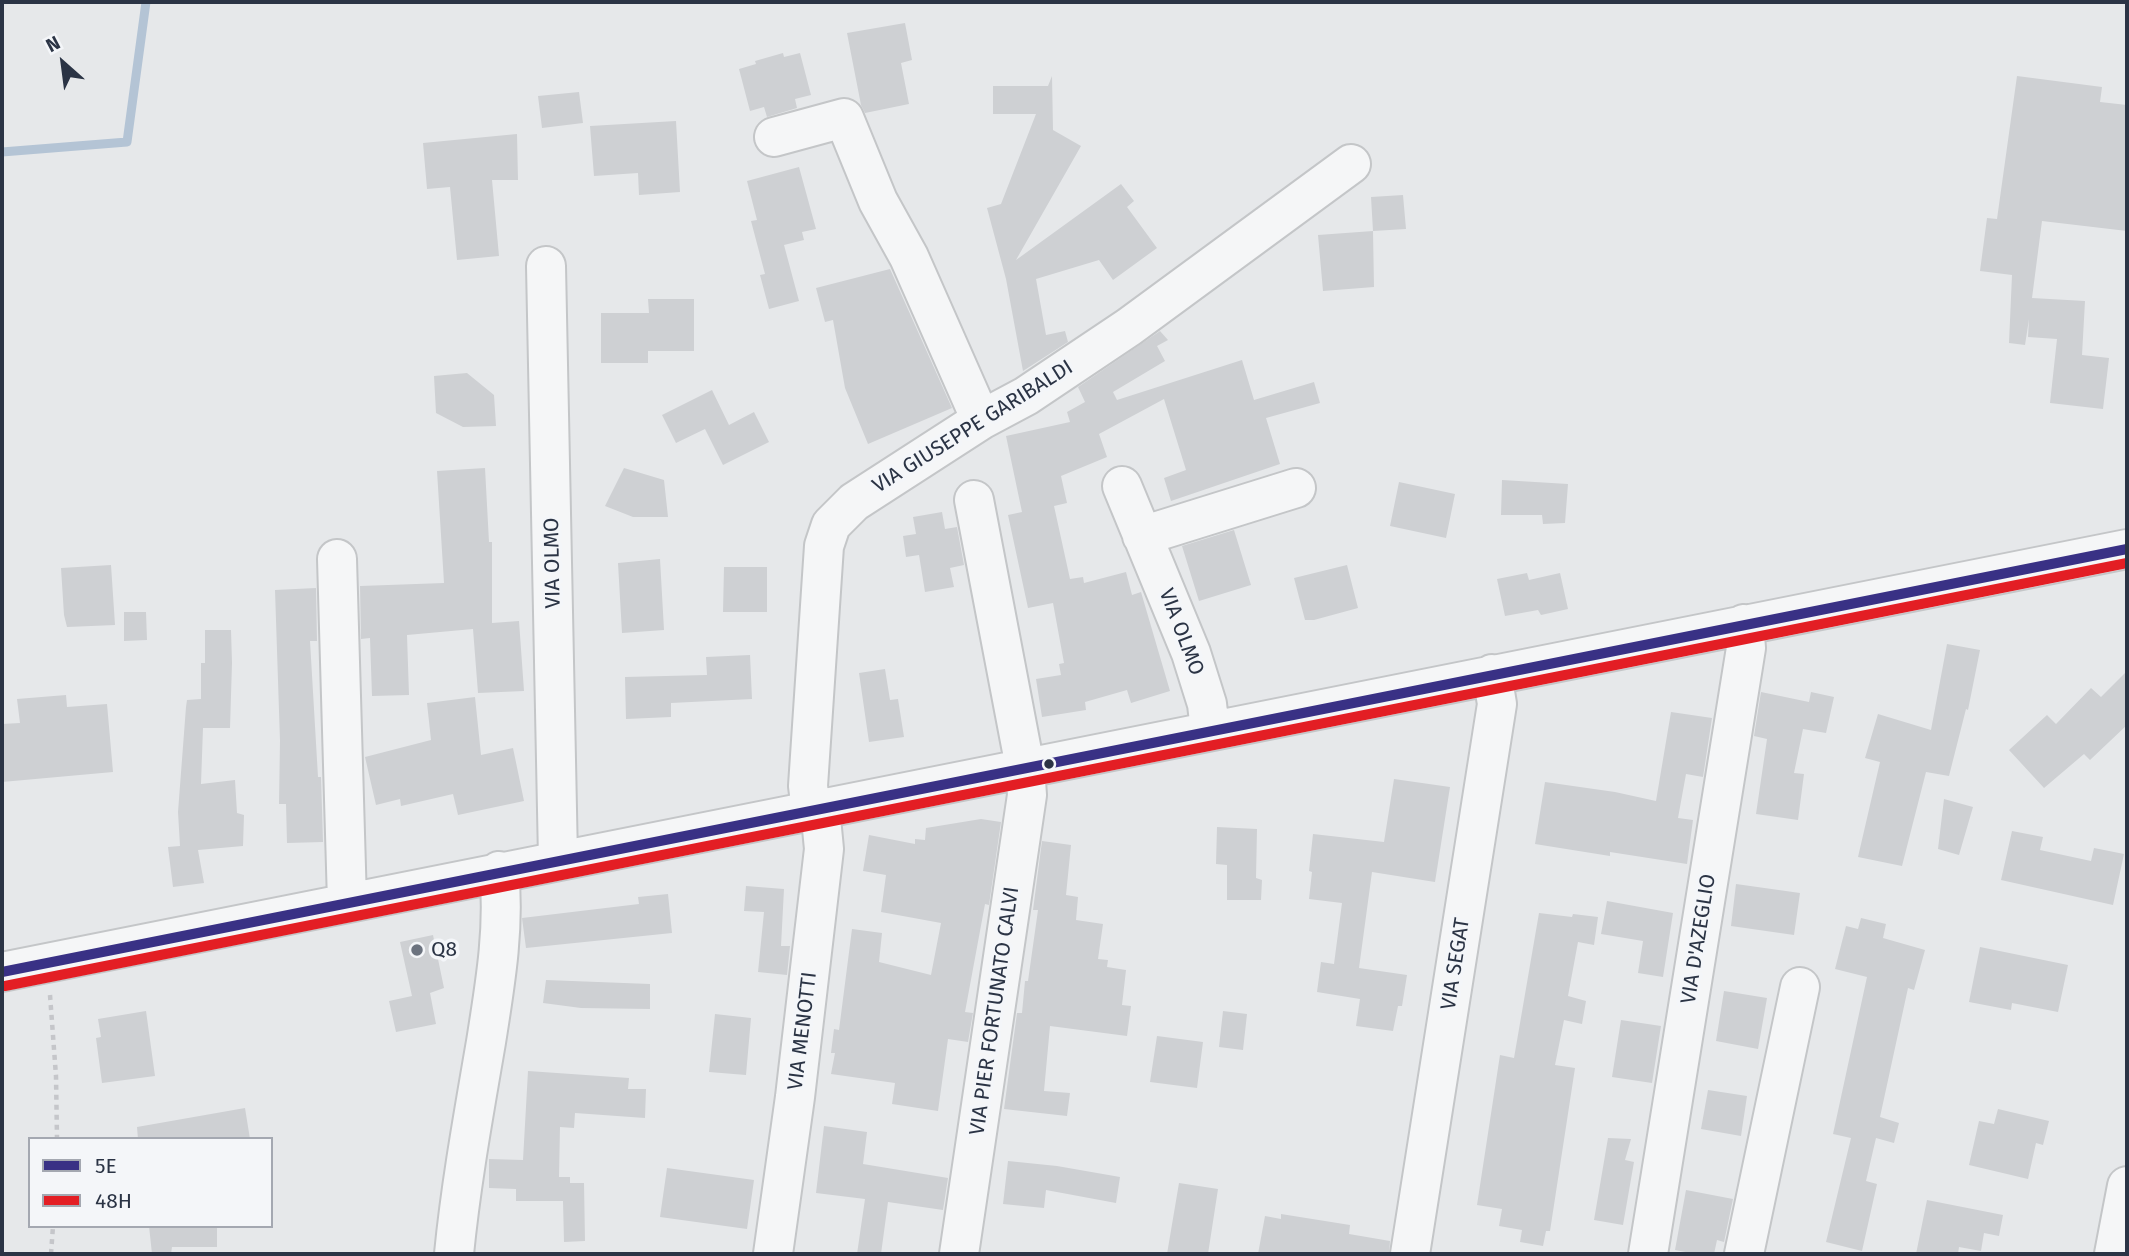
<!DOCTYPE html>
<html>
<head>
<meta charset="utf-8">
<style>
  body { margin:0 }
  #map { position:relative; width:2129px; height:1256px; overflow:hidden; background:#e6e8ea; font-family:"Fira Sans",sans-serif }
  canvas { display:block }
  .frame { position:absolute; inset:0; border:4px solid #2b3445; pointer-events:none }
  .legend { position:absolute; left:28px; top:1137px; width:245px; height:91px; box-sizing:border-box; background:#f4f6f9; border:2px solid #a4a8b1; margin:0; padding:9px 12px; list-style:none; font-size:21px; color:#2b3445 }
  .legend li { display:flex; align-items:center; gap:14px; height:35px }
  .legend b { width:35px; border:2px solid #a4a8b1 }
  .north { position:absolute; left:28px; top:28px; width:70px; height:70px; -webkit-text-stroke:5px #f4f6f9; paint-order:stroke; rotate:332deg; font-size:19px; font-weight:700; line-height:28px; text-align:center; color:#2b3445 }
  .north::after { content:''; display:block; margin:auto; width:24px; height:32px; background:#2b3445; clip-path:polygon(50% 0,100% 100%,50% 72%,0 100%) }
</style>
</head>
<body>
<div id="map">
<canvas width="2129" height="1256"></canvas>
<div class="frame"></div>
<ul class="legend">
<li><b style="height:9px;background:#393185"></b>5E</li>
<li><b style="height:9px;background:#e31e24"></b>48H</li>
</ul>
<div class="north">N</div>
</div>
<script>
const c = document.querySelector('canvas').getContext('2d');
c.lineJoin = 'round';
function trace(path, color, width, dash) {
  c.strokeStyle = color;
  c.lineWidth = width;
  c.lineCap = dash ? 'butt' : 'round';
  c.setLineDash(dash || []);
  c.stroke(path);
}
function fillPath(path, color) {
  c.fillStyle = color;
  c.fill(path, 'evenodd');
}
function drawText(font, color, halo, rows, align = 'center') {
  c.font = font + ' "Fira Sans",sans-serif';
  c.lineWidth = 7;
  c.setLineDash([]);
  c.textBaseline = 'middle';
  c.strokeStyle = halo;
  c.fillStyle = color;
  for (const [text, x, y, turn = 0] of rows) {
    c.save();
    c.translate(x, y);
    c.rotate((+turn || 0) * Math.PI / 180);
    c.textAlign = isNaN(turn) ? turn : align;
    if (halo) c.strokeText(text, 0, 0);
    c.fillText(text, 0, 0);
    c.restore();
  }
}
const stream = new Path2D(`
  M2,152L127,142L146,2`);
const building = new Path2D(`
  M905,23L912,60L901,63L909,104L865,113L861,105L847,33Z
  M783,53L784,57L800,53L811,95L795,99L797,108L767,117L764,107L750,111L739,69L756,64L755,61Z
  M1052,76L1053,130L1081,146L1016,260L1121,184L1134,201L1127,207L1157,248L1113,280L1099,260L1036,279L1046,335L1065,331L1068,342L1023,371L1006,279L987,208L1001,204L1036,114H993V86H1048Z
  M2017,76L2102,87L2100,102L2127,105V231L2042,221L2032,298L2085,301L2082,355L2109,358L2103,409L2050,403L2057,339L2028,337L2029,319L2025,345L2009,343L2012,275L1980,271L1987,218L1997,219Z
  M579,92L583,123L542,128L538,96Z
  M676,121L680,192L639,195L638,173L594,176L590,126Z
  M517,134L518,180H492L499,256L457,260L450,187L427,189L423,143Z
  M799,167L816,229L802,232L804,240L784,245L799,301L769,309L760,275L765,274L751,221L757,220L747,181Z
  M1403,195L1406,229L1373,231L1371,197Z
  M1373,231L1374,287L1323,291L1318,235Z
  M890,269L952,408L868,444L845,388L833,320L825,322L816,288Z
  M648,299H694V351H648V363H601V313H649Z
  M1160,331L1168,340L1157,346L1165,361L1113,392L1117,400L1242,360L1254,400L1314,382L1320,403L1266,418L1280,464L1171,501L1164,478L1186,470L1164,399L1099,434L1107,457L1061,476L1067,503L1054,506L1070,579L1083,577L1084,583L1126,572L1132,595L1141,592L1170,691L1131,703L1127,690L1085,702L1086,710L1042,717L1036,679L1061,675L1059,664L1064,663L1053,603L1028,608L1008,515L1022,512L1006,436L1070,422L1067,412L1085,402L1078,387Z
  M467,373L494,395L496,426L463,427L436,413L434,376Z
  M712,390L729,425L754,412L769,442L723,465L705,429L676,443L662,415Z
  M485,468L489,542H492V623L519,621L524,691L478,693L473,629L407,635L409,695L372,696L370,638L361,639L360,586L444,583L437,471Z
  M624,468L664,480L668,517H633L605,506Z
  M1502,480L1568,484L1565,523L1543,524L1542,515H1501Z
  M1399,482L1455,494L1446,538L1390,526Z
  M942,512L945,529L957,527L964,565L950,568L954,587L925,592L919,555L906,557L903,536L916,534L913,517Z
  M1234,530L1251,585L1199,601L1182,546Z
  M660,559L664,630L622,633L618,563Z
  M111,565L115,625L67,627L64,615L61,568Z
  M1347,565L1358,608L1314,620H1305L1294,578Z
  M724,567H767V612H723Z
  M1527,573L1529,580L1560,573L1568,609L1541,615L1538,610L1505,616L1497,579Z
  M316,588L317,641H310L318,777H321L323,842L287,843L286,804H279L280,741L275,590Z
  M124,612H146L147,640L124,641Z
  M205,630H231L232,663L230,728H203L201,784L235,780L237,813L244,815L243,846L198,850L204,883L173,887L168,847L180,846L178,812L186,707L187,700L201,699V663H205Z
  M1947,644L1980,650L1968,710L1966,709L1949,776L1926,772L1902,866L1858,857L1880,762L1865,758L1878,714L1931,730Z
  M750,655L752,699L671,703V717L626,719L625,677L707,675L706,657Z
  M885,669L890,700L898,699L904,737L869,742L859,673Z
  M2127,671V725L2090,760L2084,754L2044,788L2009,750L2047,715L2056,724L2091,688L2101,697Z
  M1761,692L1809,702L1811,692L1834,697L1826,733L1803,729L1794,773L1804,774L1798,820L1756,814L1767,739L1754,736Z
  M66,695L67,707L107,704L113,772L2,782V724L20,723L17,699Z
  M475,697L481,755L513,748L524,801L458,815L453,794L401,806L400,799L376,805L365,757L431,740L427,703Z
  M1671,712L1712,718L1703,777L1686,774L1678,818L1693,820L1687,864L1610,852V856L1535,844L1545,782L1615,792L1656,801Z
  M1394,779L1450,787L1435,882L1372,872L1359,968L1407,975L1402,1006H1398L1393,1031L1356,1026L1360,999L1317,992L1321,962L1334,964L1342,903L1309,899L1312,872L1309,871L1313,834L1384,842Z
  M1944,799L1973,807L1959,855L1938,849Z
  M981,819L1001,822L989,905L985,904L965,1012L973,1013L968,1042L948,1039L938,1111L892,1104L895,1083L831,1074L835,1053H831L834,1029L839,1030L852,929L882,933L879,962L931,975L941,923L881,912L886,875L863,871L869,835L915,844V839L925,840L926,828Z
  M1217,827L1257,829L1256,878L1262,880L1261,900H1227V865L1216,864Z
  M2012,831L2043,837L2040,850L2091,861L2094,848L2124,854L2113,905L2001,880Z
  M1042,841L1071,845L1066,895L1078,897L1076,920L1103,924L1098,959L1108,960L1107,967L1126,970L1122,1005L1131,1006L1127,1036L1050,1026L1044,1091L1070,1093L1067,1116L1004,1109L1017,1013H1022L1025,981H1028L1038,910H1033Z
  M1736,884L1800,893L1794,935L1731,926Z
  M746,886L784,889L781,946H790L787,975L758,972L764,912L744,911Z
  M668,894L672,933L526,948L522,918L639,904L638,897Z
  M1607,901L1673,913L1663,977L1638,973L1643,941L1601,934Z
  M1539,913L1572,917L1573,914L1598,917L1594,945L1578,942L1568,996L1586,1001L1582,1024L1564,1020L1555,1065L1575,1068L1550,1231H1546L1543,1246L1520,1242L1522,1230L1499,1226L1502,1209L1477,1205L1500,1055L1514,1058Z
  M1861,918L1886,924L1883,938L1925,950L1914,990L1908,988L1880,1117L1899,1123L1894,1143L1876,1138L1866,1181L1877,1184L1862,1251L1826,1242L1851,1138L1833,1134L1867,977L1835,969L1846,926L1858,929Z
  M433,935L444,988L430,993L436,1024L396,1032L389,1001L412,996L400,942Z
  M1980,947L2068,965L2058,1012L2012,1003L2011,1010L1969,1002Z
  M546,980L650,984V1009L581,1008L543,1003Z
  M1724,991L1767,998L1758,1049L1716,1041Z
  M146,1011L155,1076L102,1083L96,1038L101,1037L98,1019Z
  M1223,1011L1247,1014L1243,1050L1219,1047Z
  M715,1014L751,1018L746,1075L709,1072Z
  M1621,1020L1661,1026L1652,1083L1612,1077Z
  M1157,1036L1203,1042L1197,1088L1150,1082Z
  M528,1071L629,1078L628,1089H646L645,1118L575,1113L574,1128L560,1127L559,1177H570V1183H584L585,1241L564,1242L563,1201H516V1189L489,1188V1159L523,1160Z
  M1708,1090L1747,1096L1741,1136L1701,1129Z
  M245,1108L250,1139H138L137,1127Z
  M1998,1109L2049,1121L2043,1145L2036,1143L2028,1179L1969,1165L1979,1121L1994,1124Z
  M824,1126L867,1132L863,1164L948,1178L943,1210L888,1202L881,1254H857L865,1199L816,1193Z
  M1608,1138L1631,1139L1625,1160L1634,1162L1623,1225L1594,1220Z
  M1008,1161L1057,1166L1120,1177L1116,1203L1046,1190L1044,1208L1003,1204Z
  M667,1168L754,1180L747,1229L660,1217Z
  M1179,1183L1218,1189L1208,1254H1167Z
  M1686,1190L1733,1199L1724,1242L1717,1240L1714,1254H1696L1675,1250Z
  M1927,1200L2003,1215L1999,1236L1984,1233L1981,1251L1959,1247L1958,1254H1916Z
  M1281,1214L1350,1225L1349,1234L1390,1241L1389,1254H1258L1265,1216L1281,1219Z
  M149,1226H217V1247H172L171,1254H152Z`);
const path = new Path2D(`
  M50,995L56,1076L57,1139
  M51,1254L53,1226`);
const minor = new Path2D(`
  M774,137L844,118L878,201L909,257L981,420
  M546,266L558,859
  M1122,486L1191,653L1207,704L1210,730
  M1142,536L1296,488
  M337,559L347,902
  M811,810L808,786L824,546L831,525L854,502L981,420L1026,396L1129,327L1351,164
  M2,972L2127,549
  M454,1254C461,1183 474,1112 486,1042C495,985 505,928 499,871
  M773,1254L795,1097L824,849L820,808
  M959,1254L1027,795L1025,767L974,500
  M1410,1254L1497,704L1492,674
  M1648,1254L1746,648L1744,624
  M1744,1254L1800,987
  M2114,1254L2127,1186`);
const bus1 = new Path2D(`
  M2,972L2127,549`);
const bus2 = new Path2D(`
  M5,986L2127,563`);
const markers = [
  [1049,764,6,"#2b3445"],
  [417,950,7,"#6c737f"]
];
const streetNames = [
  ["VIA GIUSEPPE GARIBALDI",973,427,-32],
  ["VIA OLMO",553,563,-91],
  ["VIA OLMO",1181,632,69],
  ["VIA D'AZEGLIO",1699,939,-81],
  ["VIA SEGAT",1456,964,-81],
  ["VIA PIER FORTUNATO CALVI",995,1011,-82],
  ["VIA MENOTTI",803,1031,-83]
];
const poiNames = [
  ["Q8",431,950]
];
trace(stream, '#b4c4d5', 9);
fillPath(building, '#ced0d3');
trace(minor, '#c4c6c8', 42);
trace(path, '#c5c6ca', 4.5, [5, 5]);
trace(minor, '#f5f6f7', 38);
trace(bus1, '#393185', 10);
trace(bus2, '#e31e24', 10);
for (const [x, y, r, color] of markers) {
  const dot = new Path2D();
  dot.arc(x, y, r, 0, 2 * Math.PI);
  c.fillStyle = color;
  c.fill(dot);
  trace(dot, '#f4f6f9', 2.5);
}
drawText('21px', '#2b3445', '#f4f6f9', streetNames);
drawText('21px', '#2b3445', '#f4f6f9', poiNames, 'left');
</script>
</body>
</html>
